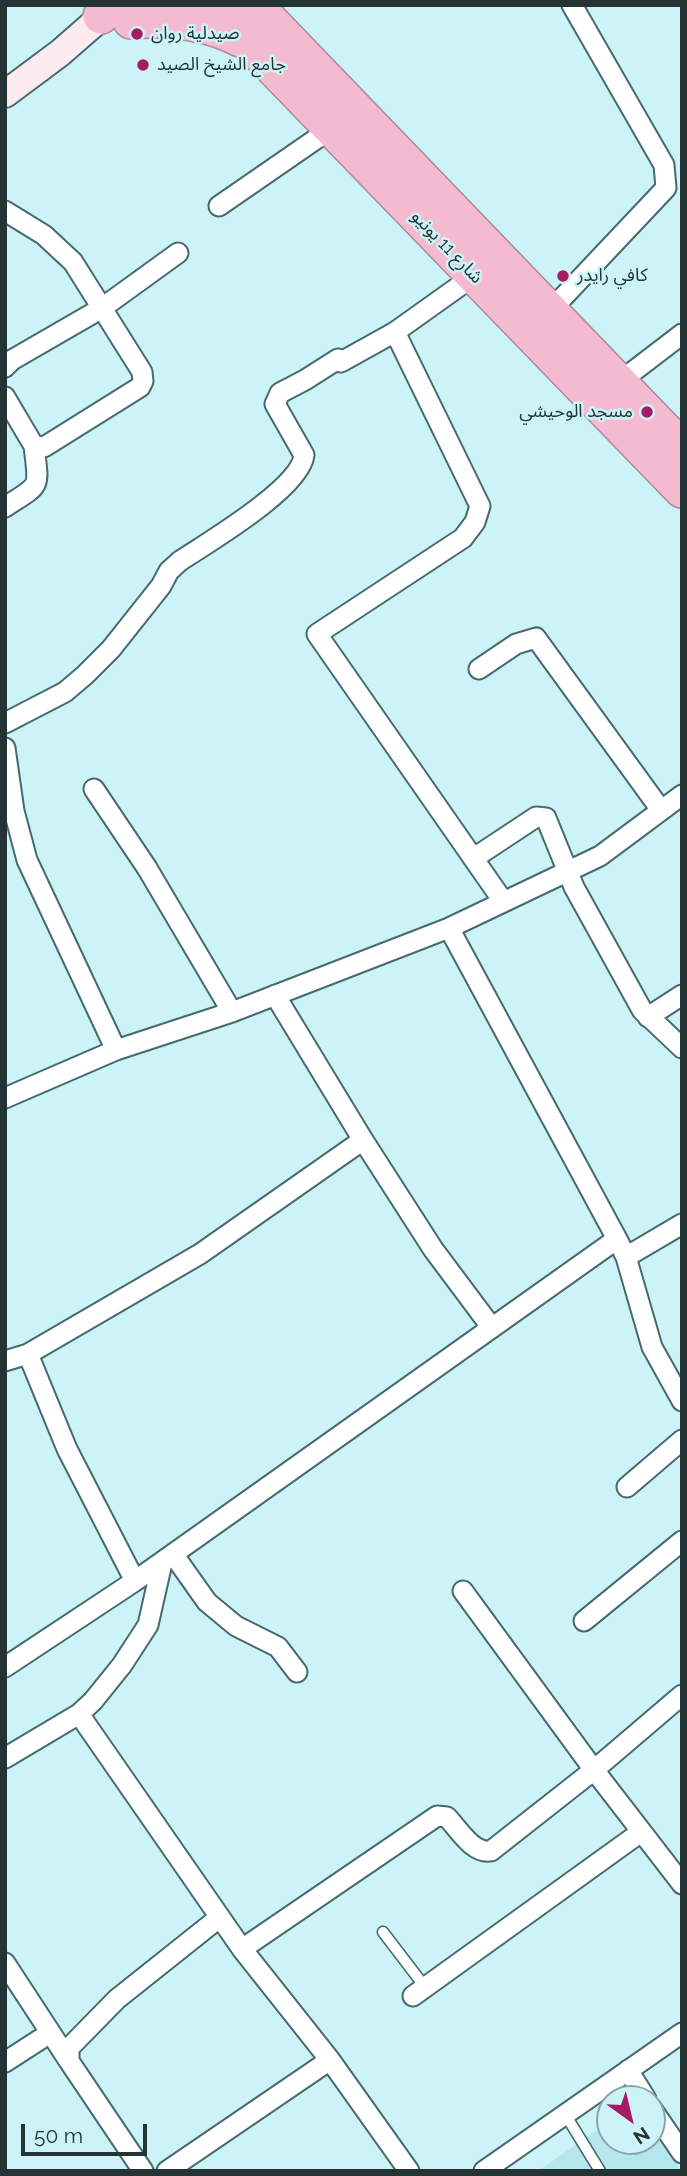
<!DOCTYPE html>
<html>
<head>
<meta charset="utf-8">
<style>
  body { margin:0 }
  #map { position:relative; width:687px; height:2176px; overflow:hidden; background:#ccf4f8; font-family:Raleway,sans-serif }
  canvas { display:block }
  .frame { position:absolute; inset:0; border:7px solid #243435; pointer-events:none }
  .north { position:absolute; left:596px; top:2085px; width:70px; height:70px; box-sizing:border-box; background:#ccf4f8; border:2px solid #89a7aa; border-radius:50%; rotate:146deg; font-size:19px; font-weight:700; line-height:28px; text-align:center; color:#243435 }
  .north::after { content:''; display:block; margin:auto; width:24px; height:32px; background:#a51c65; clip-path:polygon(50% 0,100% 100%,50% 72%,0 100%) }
  .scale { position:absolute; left:21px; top:2124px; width:126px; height:32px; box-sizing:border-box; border:4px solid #243435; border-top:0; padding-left:9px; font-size:21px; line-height:24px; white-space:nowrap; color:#243435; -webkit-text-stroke:5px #ccf4f8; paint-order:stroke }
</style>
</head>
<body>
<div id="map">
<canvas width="687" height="2176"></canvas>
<div class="frame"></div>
<div class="north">N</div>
<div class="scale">50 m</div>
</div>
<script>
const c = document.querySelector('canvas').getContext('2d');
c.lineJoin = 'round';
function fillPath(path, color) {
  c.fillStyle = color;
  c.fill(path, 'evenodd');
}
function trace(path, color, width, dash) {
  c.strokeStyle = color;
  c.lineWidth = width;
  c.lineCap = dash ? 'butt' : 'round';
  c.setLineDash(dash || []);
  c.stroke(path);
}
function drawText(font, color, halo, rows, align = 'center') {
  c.font = font + ' Raleway,"Noto Sans Arabic",sans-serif';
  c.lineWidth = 5;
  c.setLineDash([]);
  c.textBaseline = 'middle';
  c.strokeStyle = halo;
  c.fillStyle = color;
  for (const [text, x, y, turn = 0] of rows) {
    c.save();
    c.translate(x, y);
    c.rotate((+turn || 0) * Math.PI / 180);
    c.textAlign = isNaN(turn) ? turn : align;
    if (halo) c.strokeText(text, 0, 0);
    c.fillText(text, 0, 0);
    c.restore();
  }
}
const built = new Path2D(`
  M610,2121V2141H652V2131L681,2171H538Z`);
const lane = new Path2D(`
  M383,1932L425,1987
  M565,2114L600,2171`);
const street = new Path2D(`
  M219,206L332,128
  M5,211L44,235L73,262L142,372L143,381L140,387L44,447L34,446L5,397
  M550,311L666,188L664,165L572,5
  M395,332L480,506L475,522L463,538L317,634L503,901
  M5,367L12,360L102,308L178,253
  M618,383L682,334
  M5,507C42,483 39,490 34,446
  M479,669L516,644L536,638L661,810
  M5,723L65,692L85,675L111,649L161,586L169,571L180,561C207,543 301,488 304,455L275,404L280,393L305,380L338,359L341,362L395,332L475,275
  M5,748L14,811L27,860L116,1050
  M94,789L147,868L232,1012
  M474,858L536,817L546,818L574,887L642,1010L682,1048
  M449,928L617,1239L626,1257L652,1347L682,1401
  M275,995L363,1140
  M648,1017L682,995
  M5,1098L116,1050L232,1012L449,928L600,856L682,795
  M626,1257L682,1224
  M28,1354L67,1449L135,1581
  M5,1361L28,1354L200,1254L363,1140L433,1249L492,1328
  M627,1487L682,1440
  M173,1554L207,1602L236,1626L278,1647L297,1672
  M463,1591L594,1770L682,1884
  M584,1621L682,1541
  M5,1667L135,1581L617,1239
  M79,1714L242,1949L330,2060L409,2171
  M5,1758L79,1714L93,1701L122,1665L148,1625L162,1563
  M242,1949L437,1816L447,1817C459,1830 473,1854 491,1851L594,1770L682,1695
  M5,1963L69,2061
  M413,1996L641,1832
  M5,2062L50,2033
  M628,2070L646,2099
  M652,2109L682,2153
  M143,2171L69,2061V2048L117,1999L220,1917
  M167,2171L330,2060
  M484,2171L682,2033`);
const secondary = new Path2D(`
  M5,94L60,53L115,5`);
const highway = new Path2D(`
  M212,5L682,490
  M255,5L682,448
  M101,16L106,5
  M131,21C168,18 205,21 240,39`);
const markers = [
  [137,34,7,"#a51c65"],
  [143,65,7,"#a51c65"],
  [563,276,7,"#a51c65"],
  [647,412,7,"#a51c65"]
];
const poiNames = [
  ["صيدلية روان",151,34],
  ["جامع الشيخ الصيد",157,65],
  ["كافي رايدر",577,276],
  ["مسجد الوحيشي",633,412,"right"]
];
const streetNames = [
  ["شارع 11 يونيو",447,247,46]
];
fillPath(built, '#b6e7ec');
trace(lane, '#466a6e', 13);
trace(street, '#466a6e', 23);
trace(secondary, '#466a6e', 30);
trace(highway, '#ab8b9a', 38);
trace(lane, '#fff', 10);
trace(street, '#fff', 19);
trace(secondary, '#fceaf1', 26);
trace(highway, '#f4bad0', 35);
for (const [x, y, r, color] of markers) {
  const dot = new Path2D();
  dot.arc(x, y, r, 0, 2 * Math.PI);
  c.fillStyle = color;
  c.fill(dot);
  trace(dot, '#ccf4f8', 2.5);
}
drawText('18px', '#243435', '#ccf4f8', poiNames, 'left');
drawText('18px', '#243435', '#ccf4f8', streetNames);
</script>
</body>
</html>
